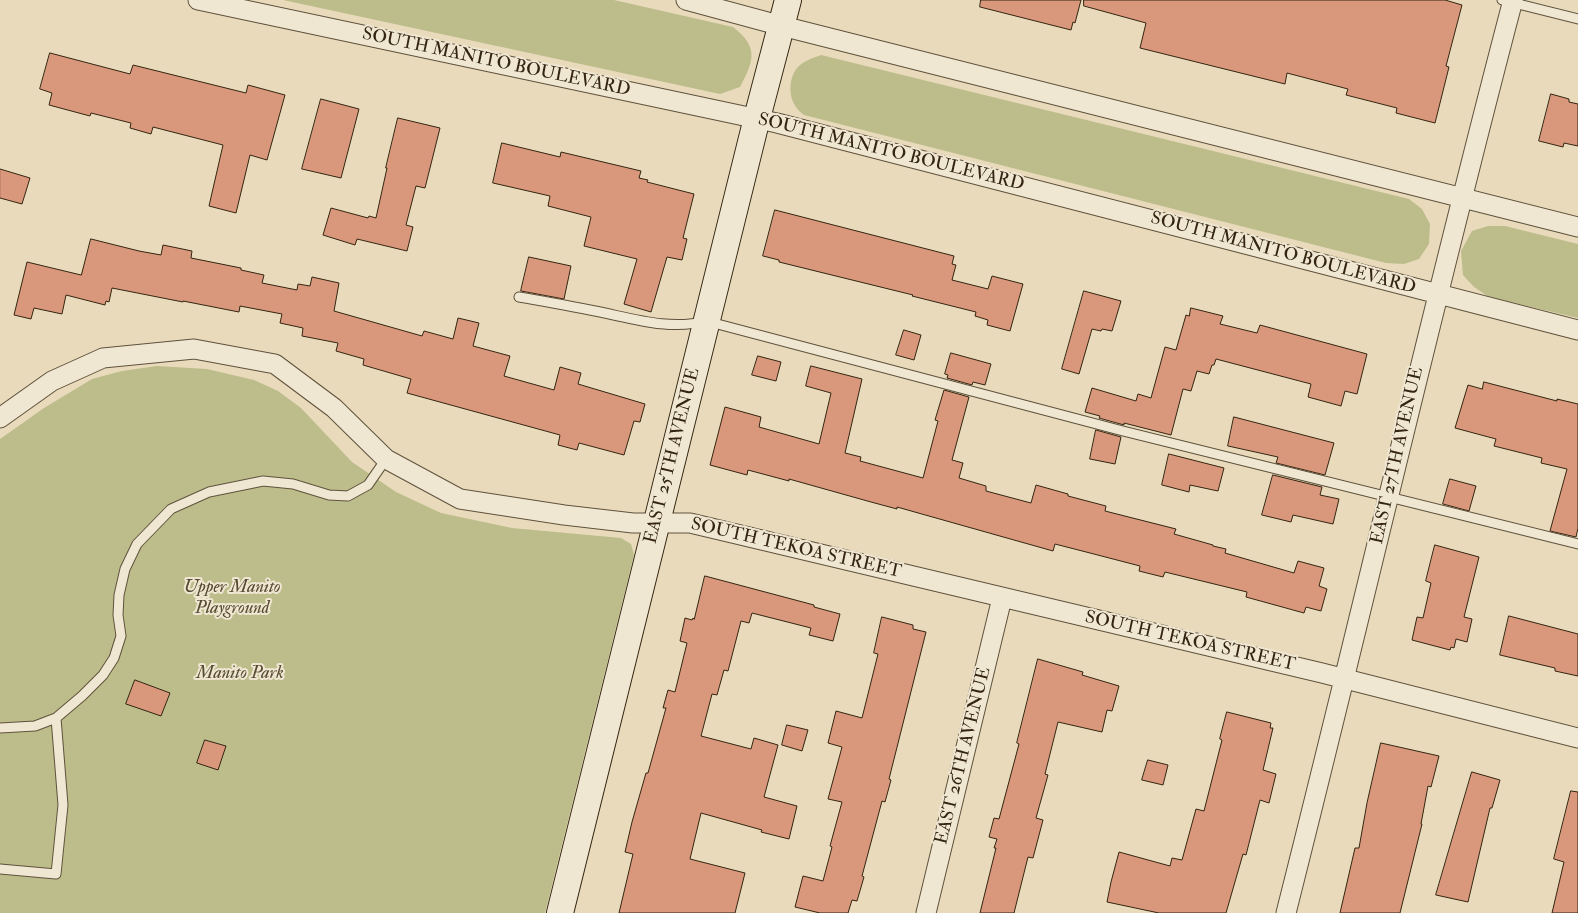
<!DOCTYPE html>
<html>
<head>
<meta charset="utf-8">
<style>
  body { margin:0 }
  canvas { display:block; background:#e8dabb }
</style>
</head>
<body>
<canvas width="1578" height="913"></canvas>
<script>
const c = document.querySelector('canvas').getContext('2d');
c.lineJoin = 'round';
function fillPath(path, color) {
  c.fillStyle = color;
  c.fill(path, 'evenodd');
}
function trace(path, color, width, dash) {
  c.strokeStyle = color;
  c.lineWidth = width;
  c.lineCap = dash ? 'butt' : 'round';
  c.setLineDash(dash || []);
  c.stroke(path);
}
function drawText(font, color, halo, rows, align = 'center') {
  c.font = font + ' "IM FELL Double Pica",serif';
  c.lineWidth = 4;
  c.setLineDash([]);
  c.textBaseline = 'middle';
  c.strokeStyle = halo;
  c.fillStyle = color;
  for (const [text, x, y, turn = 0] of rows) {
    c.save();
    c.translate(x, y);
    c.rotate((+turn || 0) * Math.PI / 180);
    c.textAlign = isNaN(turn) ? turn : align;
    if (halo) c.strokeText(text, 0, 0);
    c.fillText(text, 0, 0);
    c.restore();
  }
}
const green = new Path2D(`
  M283,0H614L733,27C759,47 754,61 740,87L720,94Z
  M821,55L1409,199L1422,209L1430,224L1429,244L1419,259L1404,264L1386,263L804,115C801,113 798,110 796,107C788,96 789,78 797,68C803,61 813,58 821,55Z
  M1488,226H1505L1578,244V318L1489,297L1474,287L1463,275L1461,251L1472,231Z
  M157,366L207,369L254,380L278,391L301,408L352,462L396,492L441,513L512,528L621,538L631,544L634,555L545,913H0V439L44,408L92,379L122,371Z`);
const building = new Path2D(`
  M981,0H1081L1075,23L1073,22L1071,30L980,7Z
  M1084,0H1445L1462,5L1446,66L1449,67L1435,123L1396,113L1397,108L1346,95L1348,89L1287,73L1285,84L1140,48L1146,23L1084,6Z
  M50,53L130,74L133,65L246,93L248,85L285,95L267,160L250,155L236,213L209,206L223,145L153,127L151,134L130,128L131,123L91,113L90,116L49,105L52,93L40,89Z
  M1551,94L1569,99V102L1578,104V146L1564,143L1563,147L1539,141Z
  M321,99L359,109L341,178L302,169Z
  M398,118L440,128L425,188L416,186L406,225L413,227L407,251L357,239L355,245L323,235L331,208L368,218L369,216L376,218L387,168H386Z
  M502,143L560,157L561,152L641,171L639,178L648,180L647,182L694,194L683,238L687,239L682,260L667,257L651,312L624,304L637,259L584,246L591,217L548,206L550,196L493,183Z
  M0,169L30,178L22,204L0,198Z
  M775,210L954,256L952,264L956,265L952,280L988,289L992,276L1023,284L1010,331L987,325L988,320L975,316L976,312L912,296L913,295L779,262V260L763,256Z
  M91,239L139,251L161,255L163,245L192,251L191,258L241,268V270L264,275L262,283L297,290L298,284L310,286L312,277L339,283L334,311L422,336L424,331L453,339L458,318L479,323L473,346L510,356L504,376L554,390L560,367L581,373L578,384L645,404L640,422L634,421L624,455L579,443L577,450L558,445L560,435L407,393L411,379L363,365L364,359L336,351L338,343L302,336L303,328L280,323L282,314L240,306L239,312L183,301V302L112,288L109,302L106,301L105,305L66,295L62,314L34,308L31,319L14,315L27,262L81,275Z
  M529,257L571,266L564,299L521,291Z
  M1084,291L1121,301L1112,331L1102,329L1101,331L1092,329L1079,374L1062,369Z
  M1191,308L1223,316L1220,324L1257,333L1260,325L1367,354L1357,394L1345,391L1341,406L1308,397L1311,384L1216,359L1214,365H1212L1209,374L1197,371L1191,391L1183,389L1171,435L1124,423V425L1099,418L1100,416L1085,412L1092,388L1136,401L1138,394L1151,398L1165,347L1176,350L1186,315L1189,316Z
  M904,330L921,335L914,360L896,355Z
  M951,353L991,364L985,385L973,382L972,385L947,378L948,375L945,374Z
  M758,356L781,362L776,381L752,375Z
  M811,366L862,379L845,453L861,457L860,461L923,478L938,421L935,420L944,390L969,397L952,460L963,463L959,478L986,486V491L1031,503L1036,485L1068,494V496L1106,506L1105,511L1176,529L1174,534L1213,545V546L1226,549L1225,553L1294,573L1298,561L1324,568L1319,586L1327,589L1321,611L1306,607L1304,613L1246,597L1247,592L1165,572L1163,577L1139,571L1140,566L1090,553L1055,544L1053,551L897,507V509L871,502L789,479V481L748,470L747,475L710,465L725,407L761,417L759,427L819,444L831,393L806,386Z
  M1484,382L1557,401V399L1578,404V528L1576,537L1550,531L1567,469L1541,463L1542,458L1494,446L1496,439L1455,428L1468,385L1482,389Z
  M1234,417L1334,443L1325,475L1276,463L1278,457L1228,446Z
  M1096,430L1121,437L1115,464L1090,459Z
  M1169,454L1224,468L1218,491L1190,485L1189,492L1162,485Z
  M1273,475L1322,487L1320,495L1339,499L1333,524L1293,515L1291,522L1262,515Z
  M1450,479L1476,486L1469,511L1443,504Z
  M1435,545L1479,557L1464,617L1472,619L1467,642L1456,639L1454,648L1451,647L1450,650L1412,640L1417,617L1423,618L1431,583L1426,581Z
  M705,576L814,605V607L840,614L833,641L809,635L811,628L752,613L749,623L741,621L728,671L724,670L717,695L712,694L701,736L751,749L754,738L778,745L764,797L797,806L789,839L761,832L762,830L701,813L690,859L745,873L735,913H619L633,854L625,852L632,822L646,773H648L666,708H663L668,690L675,692L687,643L680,641L685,618L692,620L693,618L694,619Z
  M1509,616L1578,634V676L1555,671V668L1500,655Z
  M882,617L913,625V629L926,632L889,779L891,780L885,802L882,801L862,876L864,877L857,901L852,900L848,913H820L795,907L803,876L823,881L832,847L830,846L842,802L828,799L842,747L828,743L836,711L862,718L878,654L874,653Z
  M1038,659L1083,672L1082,675L1119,686L1112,711L1107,710L1102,732L1058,722L1045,774L1048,775L1036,818L1043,820L1033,858L1028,857L1014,913H980L996,848H994L997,839L989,837L994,818L999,819L1019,744L1017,743Z
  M135,680L170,693L161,716L126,704Z
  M1227,712L1271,723L1270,728H1273L1263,770L1276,774L1269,803L1260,800L1246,855L1243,854L1226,913H1159L1107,902L1111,882L1119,852L1170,866L1172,858L1182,860L1196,809L1204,811L1222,740L1220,739Z
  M787,725L808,730L802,751L782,745Z
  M205,740L226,746L218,770L197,763Z
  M1381,743L1439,756L1431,787L1428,786L1421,824H1422L1400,913H1340L1355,848H1359L1367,803Z
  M1148,760L1168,765L1163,785L1142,780Z
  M1472,772L1500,780L1492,808H1490L1468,902L1436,895Z
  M1571,791L1578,792V913H1552L1564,862L1554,859Z`);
const lane = new Path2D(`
  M1502,0L1578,19
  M519,297C544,301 570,306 595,311C631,318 670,331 706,321L1123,431L1578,544
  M0,728L35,726L56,718L82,696L103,675L114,658L121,636L118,615L119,595L125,569L137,544L171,509L209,492L263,481L293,484L329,495L348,496L368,485L386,459
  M0,869L56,874L63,805L56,718`);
const street = new Path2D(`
  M198,0L777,123L1578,330
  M686,0L782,26L1578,227
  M0,418L52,381L103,358L194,349L275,364L334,408L386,459L460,499L564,515L633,523H690L1322,673L1578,738
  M926,913L1002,598
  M1286,913C1363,609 1433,303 1513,0`);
const secondary = new Path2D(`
  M560,913L757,118L788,0`);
const streetNames = [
  ["SOUTH MANITO BOULEVARD",496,63,12],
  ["SOUTH MANITO BOULEVARD",891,153,14],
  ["SOUTH MANITO BOULEVARD",1283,254,15],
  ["EAST 25TH AVENUE",673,456,-76],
  ["EAST 27TH AVENUE",1398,456,-77],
  ["SOUTH TEKOA STREET",796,549,13],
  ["SOUTH TEKOA STREET",1190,642,13],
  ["EAST 26TH AVENUE",964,756,-76]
];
const parkNames = [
  ["Upper Manito",232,588],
  ["Playground",232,609],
  ["Manito Park",240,674]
];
fillPath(green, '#bdbd8b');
fillPath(building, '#d9977b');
trace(building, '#332511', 1);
trace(lane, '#60523c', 11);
trace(street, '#60523c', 21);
trace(secondary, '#332511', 28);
trace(lane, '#f0e7d3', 9);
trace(street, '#f0e7d3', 19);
trace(secondary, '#f0e7d3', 26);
drawText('18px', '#332511', '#f0e7d3', streetNames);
drawText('italic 18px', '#564b30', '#f0e7d3', parkNames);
</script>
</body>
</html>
